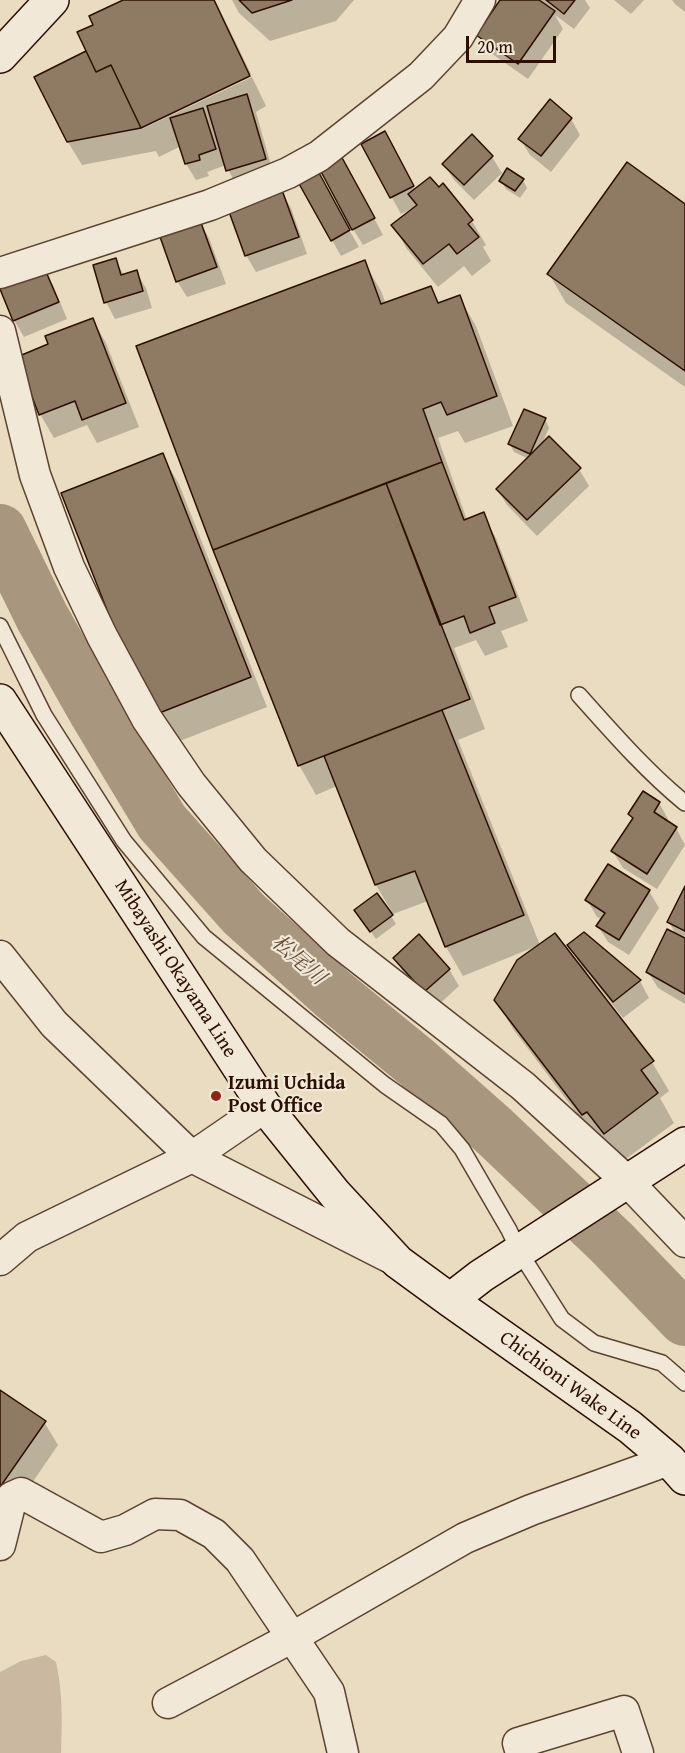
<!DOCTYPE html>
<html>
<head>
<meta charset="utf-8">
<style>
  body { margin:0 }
  #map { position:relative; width:685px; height:1753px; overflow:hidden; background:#eadcc1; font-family:"Gentium Book Plus",serif }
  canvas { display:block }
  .scale { position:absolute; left:466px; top:36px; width:90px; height:27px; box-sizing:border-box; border:3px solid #2c0f00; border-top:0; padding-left:8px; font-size:18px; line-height:21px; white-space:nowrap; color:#2c0f00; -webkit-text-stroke:4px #f1e8d7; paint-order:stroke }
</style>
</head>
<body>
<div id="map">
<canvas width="685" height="1753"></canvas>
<div class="scale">20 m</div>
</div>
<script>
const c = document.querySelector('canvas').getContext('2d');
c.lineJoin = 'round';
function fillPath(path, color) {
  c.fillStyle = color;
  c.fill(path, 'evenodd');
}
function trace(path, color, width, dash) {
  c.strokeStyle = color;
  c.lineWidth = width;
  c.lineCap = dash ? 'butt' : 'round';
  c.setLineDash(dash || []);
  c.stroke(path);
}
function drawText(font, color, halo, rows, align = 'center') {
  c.font = font + ' "Gentium Book Plus","Noto Serif JP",serif';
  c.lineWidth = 4.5;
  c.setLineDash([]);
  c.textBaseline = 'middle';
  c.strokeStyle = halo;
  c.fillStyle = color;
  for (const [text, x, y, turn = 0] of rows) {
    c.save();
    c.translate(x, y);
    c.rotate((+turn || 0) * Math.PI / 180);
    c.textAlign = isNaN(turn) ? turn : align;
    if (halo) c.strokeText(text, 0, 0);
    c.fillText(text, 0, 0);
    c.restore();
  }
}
const green = new Path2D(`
  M46,1655L56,1662C63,1693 62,1722 61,1753H0V1672L21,1661Z`);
const shadow = new Path2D(`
  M127,0H215L251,74L142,126V129L252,77L266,106L256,112L274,176L237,187L226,165L207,172L209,176L196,180L186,164L181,146L159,157L156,151L82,165L68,142L89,59L91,58L94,26Z
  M232,0H354L336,21L270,41L239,13Z
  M502,0H585L590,8L574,29L555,15L563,29L528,79L488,51L478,35Z
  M614,0H644L631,14Z
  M672,0H685V12L675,4Z
  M571,119L580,135L551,172L530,155L520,139Z
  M363,145L394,150L415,190L439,189L443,185L472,221L486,245L483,247L491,261L472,276L464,266L438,287L407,249L393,225L414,209L413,208L401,214Z
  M492,157L502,173L474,200L454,180L444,164Z
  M349,172L383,235L363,245L353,229Z
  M317,173L359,247L341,256L300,183Z
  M523,180L527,188L520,198L506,189L501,181Z
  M281,191L291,208L307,254L256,272L246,255Z
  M685,206V387L566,303L549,274Z
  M200,222L209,238L226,284L187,297L177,281Z
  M115,260L124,275L136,272L146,288L152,308L115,319L106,302Z
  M364,262L381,291L386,304L430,287L440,304L459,297L476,326L513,426L465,443L458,431L438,438L467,520L483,514L496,538L528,621L501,631L508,647L485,656L476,640L454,648L485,729L458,740L540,945L579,967L581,966L569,945L584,934L640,981L649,998L623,1018L587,972L584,974L652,1062L669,1091L660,1098L674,1123L622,1162L605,1140L600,1144L513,1029L496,1000L537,946L463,976L446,947L428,901L393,914L376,885L337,786L316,795L299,765Z
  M43,269L53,285L67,319L24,337L14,320L0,286Z
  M93,320L106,343L139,427L97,443L87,425L54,438L40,414L50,345Z
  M545,419L549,428L541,446L579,469L589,486L537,536L507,505L497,489L529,459L514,452L510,444Z
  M162,455L179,484L267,707L167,746L63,494Z
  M659,803L668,819L667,822L676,828L685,845L657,889L623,868L613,852L633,820L630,814Z
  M685,889V1004L658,988L648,972L676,935L669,922Z
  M649,891L659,908L629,955L608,942L598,926L602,920L597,917L587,900Z
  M391,916L396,924L376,939L361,918Z
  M395,958L449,969L459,986L435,1008L404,974Z
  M0,1392L44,1422L58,1445L2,1527L0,1525Z`);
const river = new Path2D(`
  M0,531L42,617L94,709L162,822L244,914L334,995L416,1062L493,1130L612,1243L685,1319`);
const building = new Path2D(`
  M123,0H214L250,76L141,128L111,65L96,72L77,32L93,25L89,16Z
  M239,0H292L252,13Z
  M500,0H539L555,11L518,64L476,35Z
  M546,0H575L564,14Z
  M86,51L96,72L111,65L141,128L67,142L34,77Z
  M247,94L266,159L226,171L207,106Z
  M550,99L572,118L541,156L518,139Z
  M203,108L216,149L199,155L200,160L185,164L170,118Z
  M385,131L414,186L390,198L361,144Z
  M472,134L493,156L464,185L442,164Z
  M340,154L375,218L352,230L318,166Z
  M627,162L685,204V371L547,274Z
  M507,168L524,179L515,191L499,181Z
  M318,171L350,230L331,241L298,182Z
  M430,177L439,187L443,183L473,220L468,224L479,237L457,254L449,244L423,264L391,225L417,205L408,194Z
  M282,190L299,237L245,256L228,209Z
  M200,220L217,267L176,282L159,234Z
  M116,258L121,275L137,270L143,291L104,303L93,265Z
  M365,260L381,304L431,286L438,303L460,295L497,396L447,415L441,402L423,409L442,462L213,550L136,346Z
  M44,267L59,302L13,321L0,289V285Z
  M93,318L126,403L82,420L75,401L39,415L17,357L48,344L45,336Z
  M524,409L546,418L530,454L508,444Z
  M549,436L581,468L527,520L496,489Z
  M163,453L251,677L149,717L61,493Z
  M442,462L464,520L484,512L516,597L489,607L495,623L470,633L464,616L440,625L386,483Z
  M386,483L470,699L298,766L213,550Z
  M442,710L524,915L445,947L415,871L375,885L324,756Z
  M643,791L660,802L654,812L677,827L647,874L611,851L633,818L628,814Z
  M608,864L650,890L619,940L596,926L605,913L585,900Z
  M685,886V931L667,922Z
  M377,893L393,915L370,932L354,910Z
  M667,929L685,938V994L646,972Z
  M584,932L641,980L613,1002L567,945Z
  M555,933L654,1061L641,1070L658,1093L604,1134L587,1112L582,1115L494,1000L517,960Z
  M419,934L450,969L424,992L393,958Z
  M0,1390L46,1421L0,1487Z`);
const service = new Path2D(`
  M0,626L44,715L124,841L204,937L385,1085L441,1124L462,1149L509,1230L519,1251L562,1319L594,1343L662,1363L685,1383
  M579,695C613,733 646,771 685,803`);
const minor = new Path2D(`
  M0,273L210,205L288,173L319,156L421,76L458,37L480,0
  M0,331L35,475L69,567L102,636L147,719L191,784L253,860L338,942L523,1086L627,1181L685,1242
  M0,956L54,1024L192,1157L391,1258
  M0,1260L27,1237L192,1157L265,1107
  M0,1545L12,1497L21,1493L101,1537L125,1530L155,1514L180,1515L214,1534L240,1560L329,1692L343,1753
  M168,1703L291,1638L465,1538L531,1510L669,1460
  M521,1753L518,1743L624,1711L638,1753`);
const secondary = new Path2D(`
  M0,56L52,0
  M0,701L265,1107L335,1194L398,1262L450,1300L630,1427L669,1460L685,1478
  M450,1300L481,1276L685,1144`);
const markers = [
  [216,1096,6,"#8f2418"]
];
const streetNames = [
  ["Mibayashi Okayama Line",175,969,57],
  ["Chichioni Wake Line",570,1386,36]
];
const poiNames = [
  ["Izumi Uchida",228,1084],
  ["Post Office",228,1107]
];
const waterNames = [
  ["松尾川",298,961,41]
];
fillPath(green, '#cab9a0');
fillPath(shadow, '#0003');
trace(river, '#a9967f', 54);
fillPath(building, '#8f7a64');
trace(building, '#2c0f00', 1.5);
trace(service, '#5c4230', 18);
trace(minor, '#5c4230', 33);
trace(secondary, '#2c0f00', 36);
trace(service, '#f1e8d7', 15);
trace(minor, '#f1e8d7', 30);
trace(secondary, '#f1e8d7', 33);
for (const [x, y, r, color] of markers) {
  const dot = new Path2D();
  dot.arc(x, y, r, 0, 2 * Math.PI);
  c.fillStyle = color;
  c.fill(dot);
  trace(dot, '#f1e8d7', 2);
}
drawText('20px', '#2c0f00', '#f1e8d7', streetNames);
drawText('bold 20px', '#2c0f00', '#f1e8d7', poiNames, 'left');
drawText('italic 21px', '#644c39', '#f1e8d7', waterNames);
</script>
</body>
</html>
